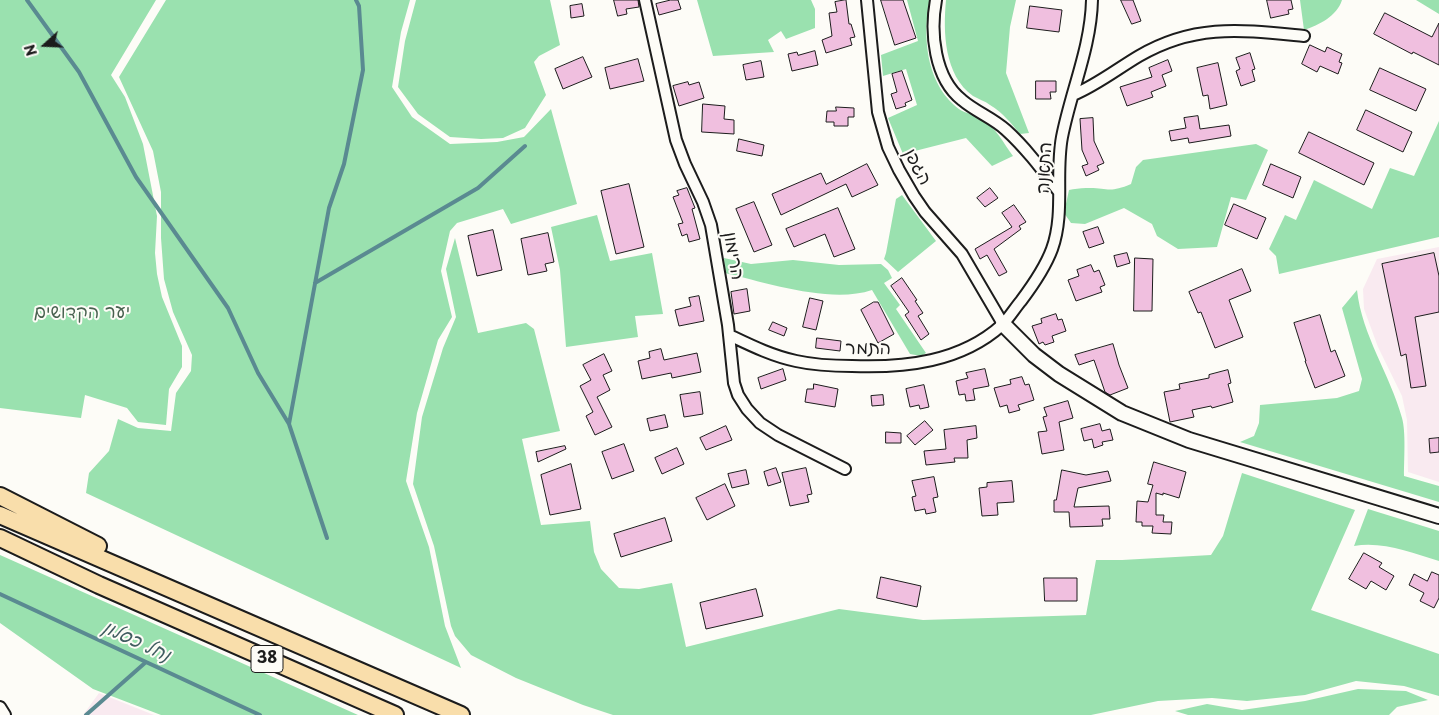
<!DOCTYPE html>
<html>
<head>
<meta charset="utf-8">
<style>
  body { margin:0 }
  #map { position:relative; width:1439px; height:715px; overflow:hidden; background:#fdfcf7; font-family:"Playpen Sans",sans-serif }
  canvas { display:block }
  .north { position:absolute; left:20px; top:20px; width:50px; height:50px; -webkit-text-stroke:4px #fdfcf7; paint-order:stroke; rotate:250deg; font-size:14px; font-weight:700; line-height:20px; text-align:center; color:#1c1c1c }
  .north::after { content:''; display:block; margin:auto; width:18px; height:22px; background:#1c1c1c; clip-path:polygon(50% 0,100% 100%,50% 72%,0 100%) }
</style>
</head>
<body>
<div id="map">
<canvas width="1439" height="715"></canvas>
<div class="north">N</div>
</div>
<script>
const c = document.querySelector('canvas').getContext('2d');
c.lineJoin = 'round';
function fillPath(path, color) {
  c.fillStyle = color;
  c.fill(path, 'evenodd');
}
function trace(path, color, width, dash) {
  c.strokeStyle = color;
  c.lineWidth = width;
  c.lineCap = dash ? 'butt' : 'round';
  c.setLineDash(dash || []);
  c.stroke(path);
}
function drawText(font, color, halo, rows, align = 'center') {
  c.font = font + ' "Playpen Sans","Playpen Sans Hebrew",sans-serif';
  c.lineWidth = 4;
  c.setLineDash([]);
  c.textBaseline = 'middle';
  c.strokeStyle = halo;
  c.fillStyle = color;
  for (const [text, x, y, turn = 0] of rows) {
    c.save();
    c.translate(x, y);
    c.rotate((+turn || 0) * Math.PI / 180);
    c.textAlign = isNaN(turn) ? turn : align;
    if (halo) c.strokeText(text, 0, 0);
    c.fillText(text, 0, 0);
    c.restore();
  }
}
const built = new Path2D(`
  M1439,247V482L1408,472L1407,420L1402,396L1378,347L1364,309L1363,289L1377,259Z
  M99,693L154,715H83Z`);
const green = new Path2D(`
  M0,0H156L111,75L125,97L143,144L157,216L155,253L157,274L162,297L182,346V367L169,389L166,425L138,422L127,408L85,395L81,418L0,408Z
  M166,0H410L401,32L392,87L412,117L450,144L497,142L524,137L551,109L577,204L511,224L503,209L457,223L450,231L441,271L452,317L438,340L417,413L406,481L429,547L445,626L461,668L86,493L89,473L109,451L118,419L138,428L171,431L176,393L191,371L192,355L173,312L164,279L161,238V192L153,151L119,77Z
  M416,0H550L560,45L539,56L534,62L546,95L525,128L503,138L481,139L450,137L418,114L398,87L405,41Z
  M697,0H811L815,9V28L786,39L781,31L768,40L774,52L713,56Z
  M907,0H930C922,34 926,80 954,105C965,115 970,112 981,118C995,126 1004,144 1013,156L992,166L966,138L903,154L888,118L917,105L906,69L883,76L881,55L918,41Z
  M946,0H1016L1010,27L1006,73L1029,133L1020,134C1011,123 1003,113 990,105C985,101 978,99 973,96C944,75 943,32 946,0Z
  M1300,0H1342C1337,16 1319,25 1304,30Z
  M1416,0H1439V14Z
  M1439,121V237L1279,274L1276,256L1269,249L1285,215L1296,220L1314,180L1372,209L1390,168L1414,176Z
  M1256,144L1268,150L1246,200L1231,197L1217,247L1178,249L1157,236L1152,224L1124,208L1085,224L1071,223L1064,213L1069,190C1074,189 1080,188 1086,188C1107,187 1108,194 1131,184L1136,167L1143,160Z
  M902,195L936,241L898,272L884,259L886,253L896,199Z
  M597,215L610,261L652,253L663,314L635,316L638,337L566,347L560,270L551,227Z
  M455,238L478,333L526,323L534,329L560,431L522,439L541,525L590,521L594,552L601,569L619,588L639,589L672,583L686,647L839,609L923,620L1086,615L1096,560H1122L1211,555L1223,536L1242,473L1355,510L1311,610L1439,654V696L1404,686L1356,681L1305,695L1247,701L1212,698L1158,701L1091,715H613L583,705L516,678L471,655L455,636L451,626L434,546L413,484L422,417L443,348L456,317L446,269Z
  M724,258L751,264L793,260L839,265L881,264L888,270L892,278L884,283L900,305L896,309L926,353L921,356L910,354L872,290C831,304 767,283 725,273Z
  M1357,290C1362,336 1390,374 1402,418C1406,432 1404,459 1404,476L1439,486V502L1240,442L1254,436L1259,423L1260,405L1337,398L1359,391L1362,379L1342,308Z
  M1368,509L1439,531V561C1411,553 1383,541 1354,546Z
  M0,555L9,559L358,715H161L93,689L0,623Z
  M1358,689L1406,691L1428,700L1397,707L1389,715H1188L1175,711L1207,704L1242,710L1305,701Z`);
const stream = new Path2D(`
  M27,0L79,72L136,177L228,308L258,373L289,424L327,538
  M315,283L478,188L525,146
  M289,424L329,208L344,164L363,70L359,6L356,0
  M0,594L260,715
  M86,715L146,662`);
const building = new Path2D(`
  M614,0H638L639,7L626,9L627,14L618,16Z
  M671,0H678L681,9L659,15L656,4Z
  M846,0L849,24H851L855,37L850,38L852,45L826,53L822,40L832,36L829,13L837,12L835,2Z
  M881,0H903L916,38L895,45Z
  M1121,0H1133L1141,21L1132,24Z
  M1267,0H1291L1293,9L1288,10L1289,14L1271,18Z
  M582,4L584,16L571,18L570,6Z
  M1030,6L1062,10L1059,32L1027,28Z
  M1385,13L1432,37L1439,23V65L1413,52L1412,54L1374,34Z
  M1310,45L1325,52L1327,47L1342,54L1339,62L1342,63L1338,74L1320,66L1317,72L1302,64Z
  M815,51L818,65L792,71L788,54L797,52L798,55Z
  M1250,53L1255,69L1252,70L1255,81L1241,86L1236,71L1240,69L1236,58Z
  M583,57L592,77L563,89L555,69Z
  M638,59L644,81L610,89L605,68Z
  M1168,60L1172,71L1162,75L1166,86L1151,92L1153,97L1127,106L1120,87L1152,77L1149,68Z
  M761,61L764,77L746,80L743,65Z
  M1218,63L1227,105L1210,109L1208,95L1203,96L1197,68Z
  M1380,68L1426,89L1416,111L1370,90Z
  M902,71L912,100L905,103L906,106L896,109L891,94L897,92L892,74Z
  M1036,81H1056V92H1050L1051,99H1036Z
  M688,82L689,85L699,82L704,98L679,106L673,86Z
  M703,104L725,106L724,119L734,120V134L702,132Z
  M836,107L854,108V117H848V126H834V122H826L827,111H836Z
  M1366,110L1412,132L1403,152L1357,130Z
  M1198,116L1200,129L1229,125L1231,136L1189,143L1188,138L1171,141L1169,131L1186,128L1184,118Z
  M1093,118L1094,141L1104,163L1097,166L1099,170L1086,176L1082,166L1088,164L1082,150L1080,119Z
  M1309,132L1374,163L1364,185L1299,153Z
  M739,139L764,145L762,156L737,151Z
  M867,164L878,185L852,197L846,184L781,215L772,194L821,173L826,184Z
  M1271,164L1301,177L1293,198L1263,185Z
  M629,184L644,247L616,254L601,191Z
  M687,188L695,208L692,209L700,239L689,242L687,234L682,236L678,224L683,223L673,197L679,195L677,191Z
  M990,188L998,198L985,207L977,198Z
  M754,202L772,245L754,252L736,209Z
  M1234,204L1266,218L1257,239L1225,225Z
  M1014,205L1026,222L1019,226L1021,229L994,249L1007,272L999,276L987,255L980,259L975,249L1012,227L1002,213Z
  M838,208L855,249L834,257L825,234L794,247L786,229Z
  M1098,227L1104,243L1089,248L1083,232Z
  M493,230L502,270L477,276L468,236Z
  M548,233L554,262L545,264L547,271L528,275L521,239Z
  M1127,253L1130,263L1117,267L1114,256Z
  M1434,253L1439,276V312L1415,317L1426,386L1411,388L1406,354L1401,356L1382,264Z
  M1135,258L1153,259L1152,311H1134Z
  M1091,265L1094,272L1099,270L1105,285L1100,287L1102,292L1076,301L1068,280L1079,276L1077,270Z
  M1242,269L1251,291L1229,300L1243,337L1215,348L1201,312L1198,313L1189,292Z
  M902,278L917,300L915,301L923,313L918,316L929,334L921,340L905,315L909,312L891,286Z
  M747,289L750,311L734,314L731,292Z
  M699,296L704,321L679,326L675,310L691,306L689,298Z
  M810,298L823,301L816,330L803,327Z
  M874,302H878L894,334L878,343L861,310Z
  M1056,314L1058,320L1062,319L1066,331L1052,336L1054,342L1045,345L1043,342L1039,344L1032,326L1042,323L1041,319Z
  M1320,315L1331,352L1335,350L1345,376L1315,388L1305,361H1306L1294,323Z
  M773,322L787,328L784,336L769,330Z
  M817,338L841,341L840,351L816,348Z
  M1113,344L1119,365L1128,388L1110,395L1105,392L1094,360L1079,365L1075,355Z
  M661,349L664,360L697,353L701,372L672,378L671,373L642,379L638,361L650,358L649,352Z
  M604,354L612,371L603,375L610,390L597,397L612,427L595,435L586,416L593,412L580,386L591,380L583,365Z
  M783,369L786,380L761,389L758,378Z
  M985,369L989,386L973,389L975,400L966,401L965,394L959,395L956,381L968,378L966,373Z
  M1228,370L1231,383L1228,384L1233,402L1212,408L1211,406L1192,410L1194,417L1170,422L1164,392L1180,389L1179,384L1209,378V375Z
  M1022,377L1025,385L1029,384L1034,400L1018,405L1020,410L1009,413L1007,405L1000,407L994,388L1011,384L1010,380Z
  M814,384L838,389L835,407L805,402L807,389H813Z
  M924,385L929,407L920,409L919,405L910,407L906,389Z
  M700,392L703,414L684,417L680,395Z
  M883,395L884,405L872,406L871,396Z
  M1068,401L1073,418L1059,422L1064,450L1042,454L1038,432L1047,431L1043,417L1047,416L1044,408Z
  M665,415L668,427L650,431L647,419Z
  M925,421L933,430L915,445L907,436Z
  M1100,424L1102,431L1110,429L1113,440L1102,442L1103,445L1094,448L1092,439L1084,441L1081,429Z
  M726,426L732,440L706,450L700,438Z
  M976,426L977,438L967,440L968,458H954L955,462L926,465L924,451L946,449L944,430Z
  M886,432L901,433V443H886Z
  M1439,438V452L1430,453L1429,439Z
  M624,444L634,471L612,479L602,452Z
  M565,446L566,449L538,462L536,452Z
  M677,448L684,464L662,474L655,458Z
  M1154,462L1186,472L1179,498L1163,493V495L1156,493V515H1164L1163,522H1172L1171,534L1152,533L1153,526H1142V522H1136L1137,501L1148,502L1153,485L1148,484Z
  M571,464L581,509L550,515L541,475Z
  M776,468L781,482L768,486L764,472Z
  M806,468L812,494L807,495L809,502L790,506L782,473Z
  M746,470L749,484L732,488L728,474Z
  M1062,470L1086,475L1108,471L1111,481L1078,488L1074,507L1109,506L1110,519H1102L1103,526L1070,527L1069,512H1054V500H1056Z
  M934,477L938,497L933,498L936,512L926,514L925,509L915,511L912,497L916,496L912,481Z
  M1012,481L1014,502L997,503L998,515L982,516L979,488L987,487V483Z
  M725,484L735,506L707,520L696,498Z
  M665,518L672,541L621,557L614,534Z
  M1364,553L1382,563L1379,567L1394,576L1386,590L1371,581L1366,589L1349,579Z
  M1432,572L1439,575V598L1434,608L1420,601L1424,593L1409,585L1414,574L1427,581Z
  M881,577L921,586L917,607L877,598Z
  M1044,578H1077V601H1045Z
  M756,589L763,616L706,629L700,603Z`);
const minor = new Path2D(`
  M645,0L676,140L685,164L703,202L711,225L728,325L734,383L738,395L747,409L760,423L778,435L845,469
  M867,0L878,112L888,147L899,170L914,196L925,212L962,254L1003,324
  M936,0C930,32 934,78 962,100C976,112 993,118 1006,130C1026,148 1043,171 1059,192
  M1073,95C1097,85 1117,69 1139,56C1195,23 1243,30 1304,36
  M729,335C750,345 772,356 796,361C814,365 834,366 852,366C905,368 961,362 1002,325C1009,318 1015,308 1021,301C1033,285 1045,268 1052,249C1065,213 1055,174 1062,137C1071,91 1091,47 1092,0
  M0,707L5,715`);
const secondary = new Path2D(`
  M1003,324L1034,355L1059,374L1122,413L1189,440L1439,516`);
const trunk = new Path2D(`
  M0,496L98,546
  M0,515L461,715
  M0,538L99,585L395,715`);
const shields = [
  [267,659,32]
];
const shieldNames = [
  ["38",267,659]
];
const streetNames = [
  ["הגפן",917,167,62],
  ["התאנה",1045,168,-87],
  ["הרימון",733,256,80],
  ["התמר",868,349]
];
const parkNames = [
  ["יער הקדושים",82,313]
];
const waterNames = [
  ["נחל כסלון",136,642,25]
];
fillPath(built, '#f9eaf0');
fillPath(green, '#9ae1af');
trace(stream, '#5a8a91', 4);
fillPath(building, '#f0bfdf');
trace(building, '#1c1c1c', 1);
trace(minor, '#1c1c1c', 14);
trace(secondary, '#1c1c1c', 18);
trace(trunk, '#1c1c1c', 20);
trace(minor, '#fdfcf7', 10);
trace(secondary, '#fdfcf7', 14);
trace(trunk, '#f9deab', 16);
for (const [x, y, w] of shields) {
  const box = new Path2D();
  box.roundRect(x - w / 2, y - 13.5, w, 27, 4);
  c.fillStyle = '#fdfcf7';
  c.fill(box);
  trace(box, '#1c1c1c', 1);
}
drawText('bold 16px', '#1c1c1c', null, shieldNames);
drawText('18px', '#1c1c1c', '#fdfcf7', streetNames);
drawText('18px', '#48614f', '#fdfcf7', parkNames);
drawText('italic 19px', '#405c60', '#fdfcf7', waterNames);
</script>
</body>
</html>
